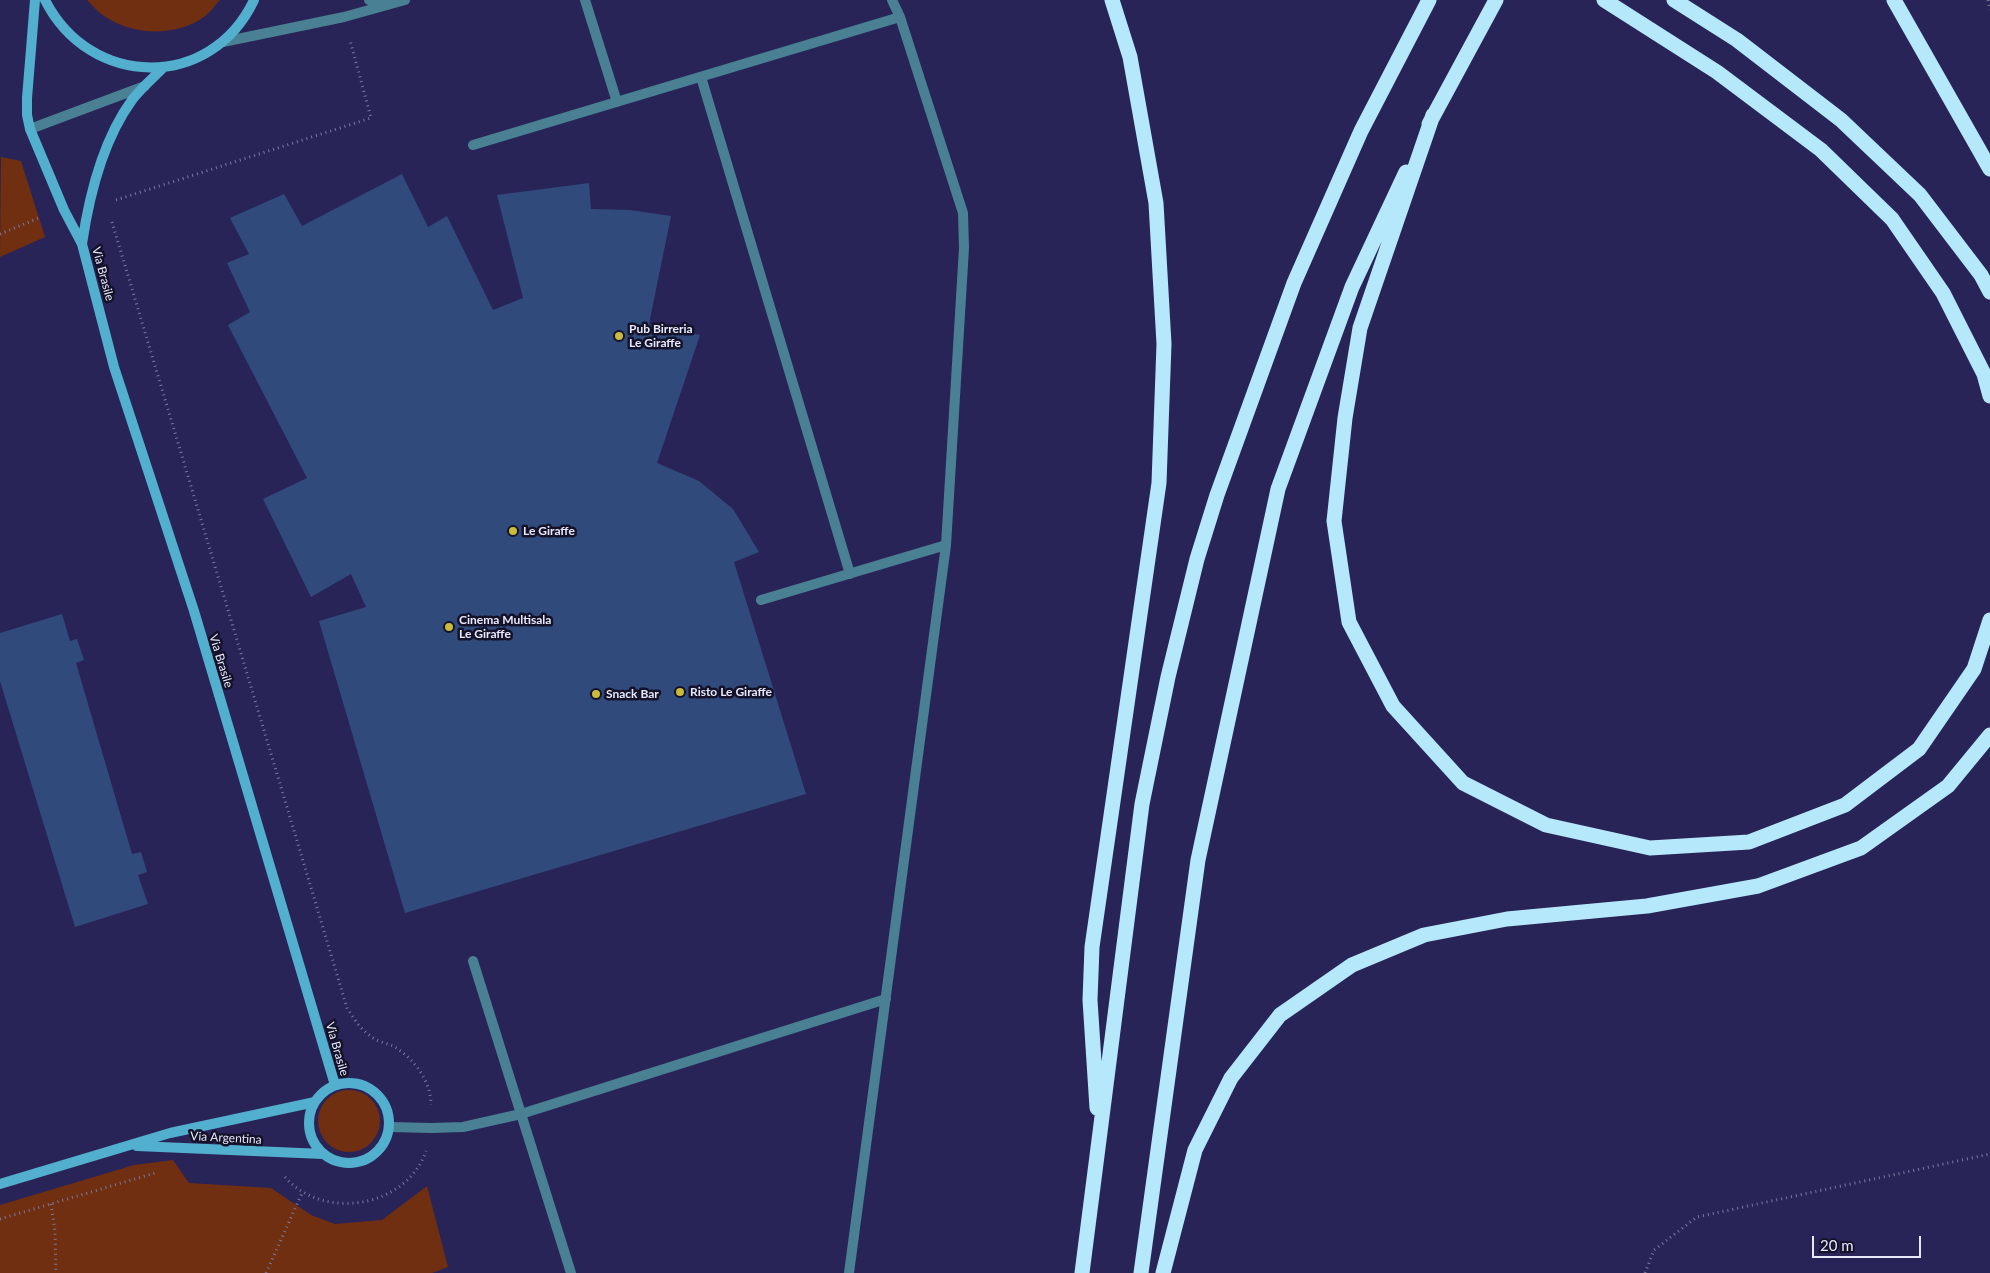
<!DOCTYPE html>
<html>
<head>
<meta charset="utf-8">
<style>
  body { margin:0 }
  #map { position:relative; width:1990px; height:1273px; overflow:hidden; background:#282458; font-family:Lato,sans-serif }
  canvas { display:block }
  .scale { position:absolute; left:1812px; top:1236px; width:109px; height:22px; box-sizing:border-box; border:2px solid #e7e8fc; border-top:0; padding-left:6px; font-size:15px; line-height:18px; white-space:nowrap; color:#e7e8fc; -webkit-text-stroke:4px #131229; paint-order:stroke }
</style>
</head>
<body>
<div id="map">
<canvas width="1990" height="1273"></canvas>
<div class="scale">20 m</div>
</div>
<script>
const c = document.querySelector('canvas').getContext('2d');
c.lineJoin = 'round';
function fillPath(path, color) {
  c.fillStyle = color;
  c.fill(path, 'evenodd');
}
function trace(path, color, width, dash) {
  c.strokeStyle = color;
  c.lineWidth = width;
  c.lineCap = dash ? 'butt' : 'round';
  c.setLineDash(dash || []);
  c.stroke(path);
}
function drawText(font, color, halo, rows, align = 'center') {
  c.font = font + ' Lato,sans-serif';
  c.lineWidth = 5;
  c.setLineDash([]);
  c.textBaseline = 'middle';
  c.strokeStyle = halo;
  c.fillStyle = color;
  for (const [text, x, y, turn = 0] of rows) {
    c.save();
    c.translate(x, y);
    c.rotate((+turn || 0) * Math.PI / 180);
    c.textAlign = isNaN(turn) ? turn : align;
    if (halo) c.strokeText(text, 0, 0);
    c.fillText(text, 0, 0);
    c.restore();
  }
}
const green = new Path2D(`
  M87,0H220C215,5 210,13 204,17C174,37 134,36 104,16C98,12 92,5 87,0Z
  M1,157L21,161L45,237L0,257Z
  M318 1121a31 31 0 1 1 62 0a31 31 0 1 1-62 0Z
  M173,1160L189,1183L271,1188L311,1215L335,1224L382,1220L427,1186L448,1267L432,1273H0V1205L134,1165Z`);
const building = new Path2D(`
  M402,174L428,227L447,216L493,310L523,298L497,195L589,183L591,209L630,210L671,216L649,324L700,335L657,463L699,481L733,509L759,552L734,562L806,794L405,913L319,621L366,607L351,574L311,597L263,499L307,478L228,325L250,312L227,263L249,254L230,218L284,194L302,226Z
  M62,614L70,641L77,639L84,660L76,663L132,854L141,852L147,872L138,875L148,904L75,927L0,681V633Z`);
const path = new Path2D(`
  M1988,0L1990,10
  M116,200L371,118L350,40
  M112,222L347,1008C354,1019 361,1030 372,1037C378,1042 386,1043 393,1046C414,1058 431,1081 431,1105
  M0,234L41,217
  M285,1177C324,1222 407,1207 426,1151
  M51,1204L55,1231L56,1273
  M0,1219L155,1173
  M266,1273L303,1191
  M1645,1273L1654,1250L1697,1217L1990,1154`);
const lane = new Path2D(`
  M369,0L387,5
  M585,0L617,102
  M223,42L344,17L405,0
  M701,77L850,574
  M30,129L145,86
  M473,145L900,17
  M761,600L946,545
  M473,961L571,1273
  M390,1127L431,1128L463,1127L521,1114L886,999
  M849,1273L946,545L964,248L963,213L900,17L892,0`);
const secondary = new Path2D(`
  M35,0L27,98V115L30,129L64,210L82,244L114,367L194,611L335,1085
  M45,0C90,89 211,91 254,0
  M82,244C89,196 103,140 132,100C141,88 153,78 164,67
  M309 1123a40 40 0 1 1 80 0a40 40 0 1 1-80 0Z
  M137,1146L323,1154
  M0,1184L170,1133L315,1102`);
const highway = new Path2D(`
  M1604,0L1717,72L1821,150L1892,219L1943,293L1984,374L1990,396
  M1674,0L1737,40L1841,120L1920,195L1981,275L1990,292
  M1894,0L1990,169
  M1433,115L1360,328L1345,418L1334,521L1349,622L1393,706L1463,783L1546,825L1650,848L1749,842L1845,805L1919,749L1974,669L1990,620
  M1429,124L1496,0
  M1097,1108L1090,1000L1092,947L1159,483L1164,344L1156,203L1130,57L1112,0
  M1082,1273L1142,804L1168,677L1197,559L1217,495L1294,283L1361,131L1429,0
  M1141,1273L1198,860L1278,489L1352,287L1406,172
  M1163,1273L1195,1150L1231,1078L1280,1015L1352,965L1424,935L1507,919L1647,906L1758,886L1861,848L1948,786L1990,735`);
const markers = [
  [619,336,5,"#c9bb3b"],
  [513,531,5,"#c9bb3b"],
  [449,627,5,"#c9bb3b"],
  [680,692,5,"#c9bb3b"],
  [596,694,5,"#c9bb3b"]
];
const streetNames = [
  ["Via Brasile",103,274,75],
  ["Via Brasile",221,661,73],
  ["Via Brasile",337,1049,74],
  ["Via Argentina",226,1138,3]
];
const poiNames = [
  ["Pub Birreria",629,329],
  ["Le Giraffe",629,343],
  ["Le Giraffe",523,531],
  ["Cinema Multisala",459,620],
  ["Le Giraffe",459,634],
  ["Risto Le Giraffe",690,692],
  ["Snack Bar",606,694]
];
fillPath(green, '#702f10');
fillPath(building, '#314a7c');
trace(path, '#7b799f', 3, [1, 4]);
trace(lane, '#4a8093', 10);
trace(secondary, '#53afce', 10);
trace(highway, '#b6e8fb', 15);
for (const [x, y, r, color] of markers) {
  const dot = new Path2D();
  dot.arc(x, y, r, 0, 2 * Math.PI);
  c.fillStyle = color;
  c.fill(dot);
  trace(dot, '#131229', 2);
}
drawText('12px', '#e7e8fc', '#131229', streetNames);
drawText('bold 12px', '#e7e8fc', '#131229', poiNames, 'left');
</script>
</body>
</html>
